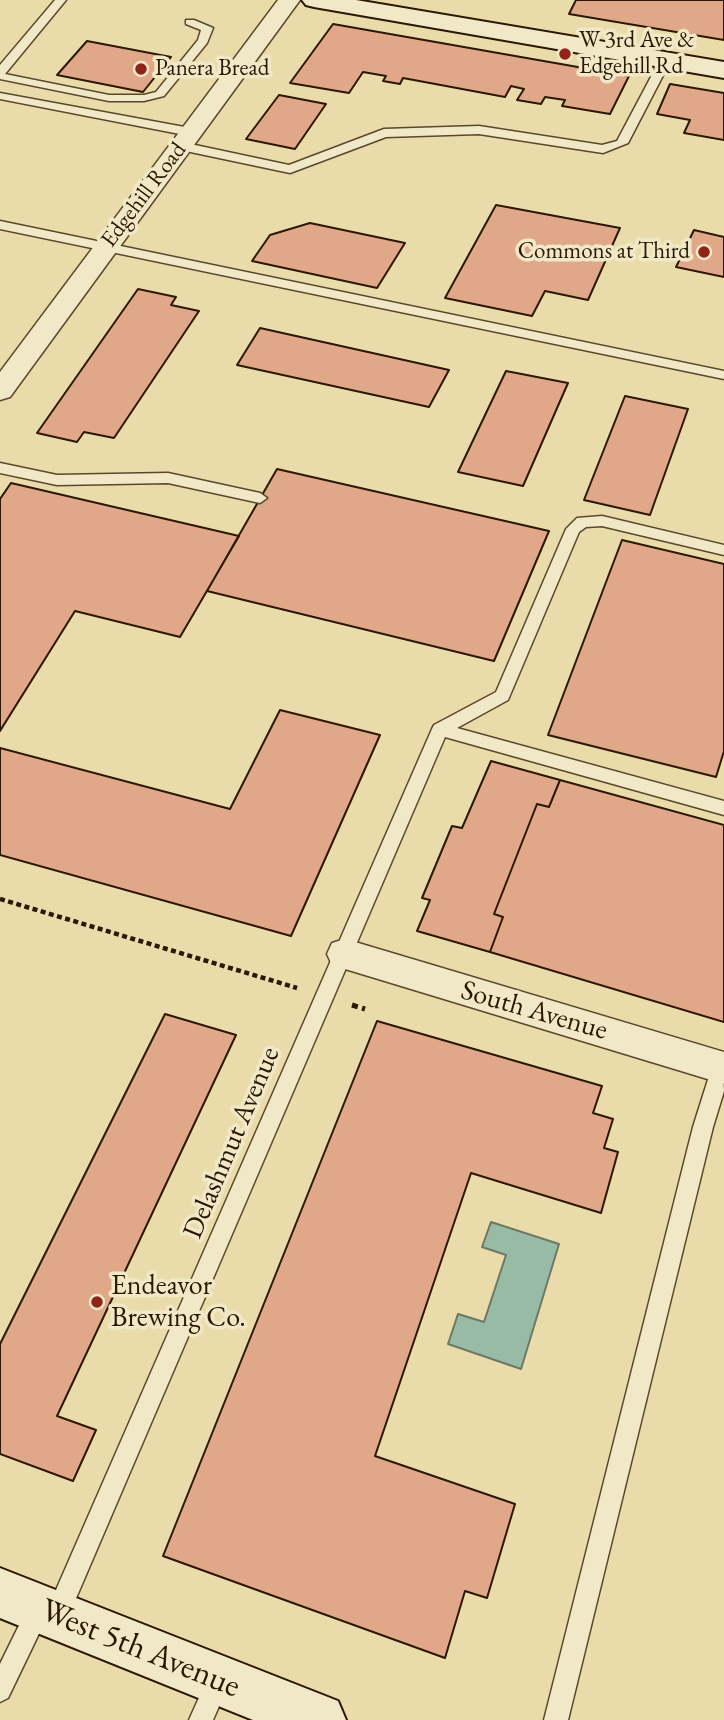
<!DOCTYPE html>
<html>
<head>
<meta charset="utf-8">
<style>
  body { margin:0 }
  canvas { display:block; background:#e9dbaa }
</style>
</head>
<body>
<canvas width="724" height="1720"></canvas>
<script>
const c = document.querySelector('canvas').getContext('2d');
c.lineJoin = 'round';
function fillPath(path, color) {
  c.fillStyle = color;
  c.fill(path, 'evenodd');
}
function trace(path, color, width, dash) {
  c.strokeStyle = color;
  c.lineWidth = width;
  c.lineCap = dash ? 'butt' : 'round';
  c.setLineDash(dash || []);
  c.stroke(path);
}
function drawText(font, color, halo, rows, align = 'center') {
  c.font = font + ' "EB Garamond",serif';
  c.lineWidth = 7;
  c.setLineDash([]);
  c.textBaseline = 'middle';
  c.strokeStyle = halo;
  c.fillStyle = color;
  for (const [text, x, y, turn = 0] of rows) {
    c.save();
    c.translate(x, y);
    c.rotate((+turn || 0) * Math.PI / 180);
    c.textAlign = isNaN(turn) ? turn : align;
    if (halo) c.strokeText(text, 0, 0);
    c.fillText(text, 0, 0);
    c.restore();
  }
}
const water = new Path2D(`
  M491,1222L559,1244L521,1369L448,1344L458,1314L484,1322L506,1255L482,1247Z`);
const building = new Path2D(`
  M576,0H724V40L569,14Z
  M333,24L629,76L610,114L562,106L565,100L545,97L541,104L517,100L524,89L511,86L505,97L403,78L400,84L383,81L386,76L363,72L349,93L290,83Z
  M87,41L171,57L143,92L57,75Z
  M670,84L724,93V140L684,133L690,120L657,114Z
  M279,95L326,104L295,149L246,139Z
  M496,205L620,228L588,300L545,291L532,316L445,298Z
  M310,223L405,243L377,288L252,261L270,235Z
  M694,230L724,237V277L676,267Z
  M138,289L176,297L171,305L199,311L114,438L84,432L77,442L37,433Z
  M260,328L449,370L429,407L237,365Z
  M506,371L568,383L523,486L458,472Z
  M625,396L688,409L650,515L584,500Z
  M277,469L549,531L494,661L207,591Z
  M11,483L239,536L180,637L75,611L0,731V499Z
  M622,540L724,564V751L716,777L548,735Z
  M280,710L380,735L291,936L0,855V748L230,809Z
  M491,761L560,780L549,807L537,804L494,914L503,917L490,952L417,931L430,900L422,898L452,826L462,828Z
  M560,780L724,825V1022L490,952L503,917L494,914L537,804L549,807Z
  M165,1014L236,1035L57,1416L96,1430L73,1481L0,1454V1344Z
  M377,1021L602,1086L593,1113L613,1119L604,1148L618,1152L601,1213L471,1173L375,1456L515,1504L487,1598L465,1591L445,1658L163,1556Z`);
const pathFar1 = new Path2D(`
  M0,899L297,988`);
const path = new Path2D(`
  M352,1005L365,1009`);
const lane = new Path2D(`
  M55,0H66L5,74L109,95H144L156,92L198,40L201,30L186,24V20H194L213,28L207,43L164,96L144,101H109L0,79V65Z
  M661,58L671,60L628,143L603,153L479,134L386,137L290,173L181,150L175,146L181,142L289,165L384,129L479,126L602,145L617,141Z
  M0,93L190,128L196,132L190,136L0,99Z
  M0,221L724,371V379L0,229Z
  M0,463L57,475L168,473L260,493L267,498L260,503L168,483L57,485L0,473Z
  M602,516L724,545V555L602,526L586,527L579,532L508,700L457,728L724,801V815L445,737L65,1624L57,1628L49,1624L46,1619L8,1698L0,1702V1664L31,1601L39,1597L47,1601L49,1606L432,729L434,725L496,692L566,529L577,518Z
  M722,1059L724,1091L713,1127L568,1720H544L693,1127L712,1067L715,1061Z
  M218,1669L226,1673L230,1681L213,1720H189L210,1673Z`);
const street = new Path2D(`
  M278,0H300L10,397L0,400V372Z
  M345,939L724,1052V1084L332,965L327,954L332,943Z`);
const secondary = new Path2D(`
  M302,0H356L724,62V78L314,7L306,5Z
  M0,1568L338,1701L346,1720H253L0,1618Z`);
const markers = [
  [565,54,7,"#8f2418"],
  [141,69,7,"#8f2418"],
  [704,252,7,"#8f2418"],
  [97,1302,7,"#8f2418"]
];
const farPoinames = [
  ["W 3rd Ave &",579,41],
  ["Edgehill Rd",579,67],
  ["Panera Bread",155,69],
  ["Commons at Third",690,252,"right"]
];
const farStreetnames = [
  ["Edgehill Road",144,195,-53]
];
const streetNames = [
  ["South Avenue",534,1011,16],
  ["Delashmut Avenue",232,1143,-67]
];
const poiNames = [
  ["Endeavor",111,1286],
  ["Brewing Co.",111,1318]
];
const nearStreetnames = [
  ["West 5th Avenue",140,1649,22]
];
fillPath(water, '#98bba5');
trace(water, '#6d7963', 2);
fillPath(building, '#e0a889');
trace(building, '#2c1701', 2);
trace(lane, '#5b482b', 3);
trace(street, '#5b482b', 3);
trace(secondary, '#2c1701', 4);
trace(pathFar1, '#2c1701', 4.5, [5, 3.5]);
trace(path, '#2c1701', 5, [6, 4.5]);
fillPath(lane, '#f1e8c8');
fillPath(street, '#f1e8c8');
fillPath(secondary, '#f1e8c8');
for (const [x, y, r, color] of markers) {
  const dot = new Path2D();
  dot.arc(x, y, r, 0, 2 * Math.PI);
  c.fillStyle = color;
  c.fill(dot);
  trace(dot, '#f1e8c8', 2.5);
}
drawText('23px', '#2c1701', '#f1e8c8', farPoinames, 'left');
drawText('23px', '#2c1701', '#f1e8c8', farStreetnames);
drawText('28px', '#2c1701', '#f1e8c8', streetNames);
drawText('28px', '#2c1701', '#f1e8c8', poiNames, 'left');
drawText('33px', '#2c1701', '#f1e8c8', nearStreetnames);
</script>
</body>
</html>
